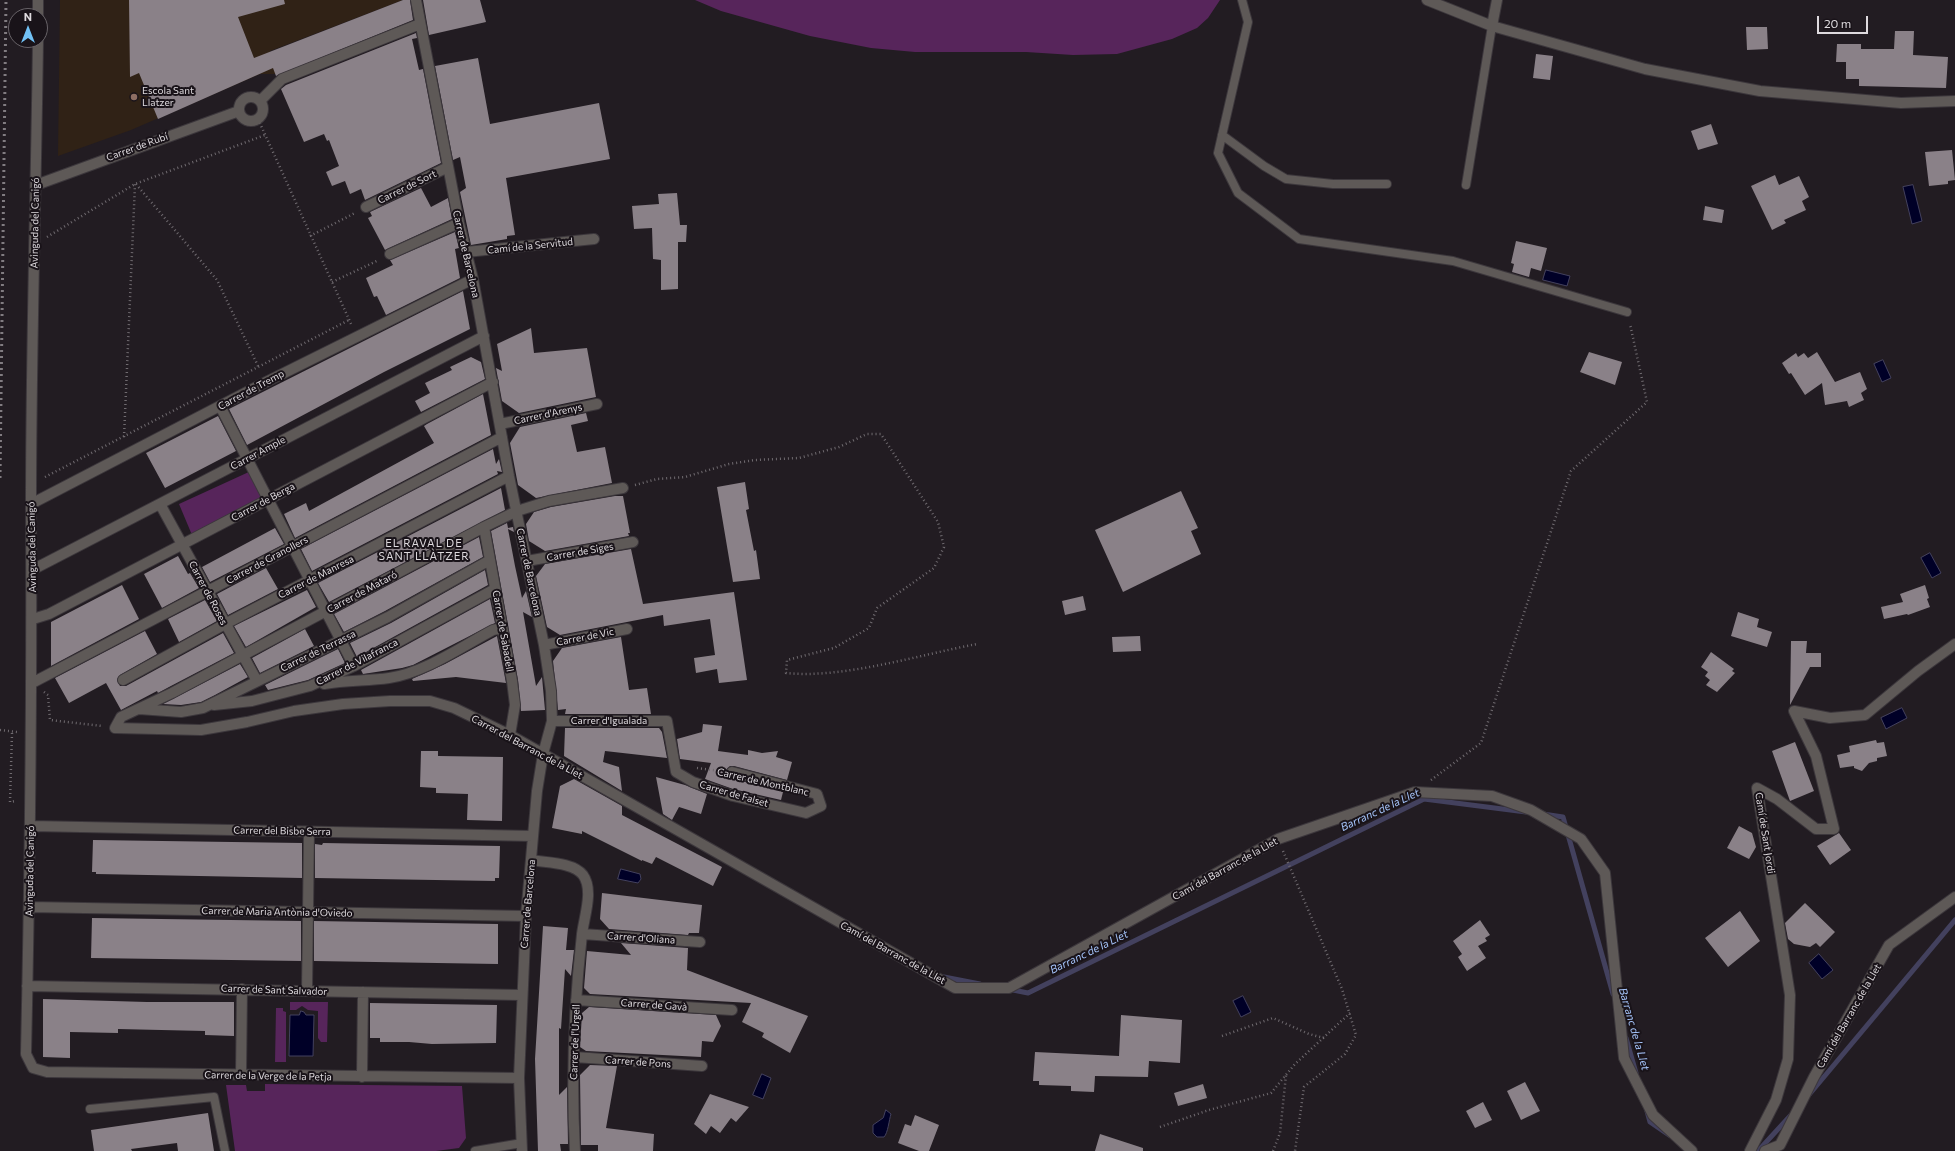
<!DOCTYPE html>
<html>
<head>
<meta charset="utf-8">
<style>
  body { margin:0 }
  #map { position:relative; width:1955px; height:1151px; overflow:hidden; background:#221c22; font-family:Commissioner,sans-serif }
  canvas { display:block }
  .north { position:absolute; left:8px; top:8px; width:40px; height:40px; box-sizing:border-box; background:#191319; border:1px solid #686368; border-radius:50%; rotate:0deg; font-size:11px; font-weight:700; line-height:16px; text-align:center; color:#dedade }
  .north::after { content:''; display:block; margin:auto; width:14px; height:18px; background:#71c1f5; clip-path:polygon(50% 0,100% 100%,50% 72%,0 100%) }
  .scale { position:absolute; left:1817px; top:16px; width:51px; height:18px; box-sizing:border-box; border:2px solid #dedade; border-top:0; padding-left:5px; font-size:12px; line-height:14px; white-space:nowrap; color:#dedade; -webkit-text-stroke:3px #191319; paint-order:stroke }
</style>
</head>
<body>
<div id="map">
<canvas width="1955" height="1151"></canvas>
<div class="north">N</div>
<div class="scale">20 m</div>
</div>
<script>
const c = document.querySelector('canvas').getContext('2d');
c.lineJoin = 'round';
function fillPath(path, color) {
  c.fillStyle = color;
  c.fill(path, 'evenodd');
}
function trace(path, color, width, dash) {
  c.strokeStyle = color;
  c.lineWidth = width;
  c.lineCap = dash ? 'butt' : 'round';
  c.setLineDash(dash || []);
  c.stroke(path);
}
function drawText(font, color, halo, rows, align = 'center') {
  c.font = font + ' Commissioner,sans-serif';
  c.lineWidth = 4;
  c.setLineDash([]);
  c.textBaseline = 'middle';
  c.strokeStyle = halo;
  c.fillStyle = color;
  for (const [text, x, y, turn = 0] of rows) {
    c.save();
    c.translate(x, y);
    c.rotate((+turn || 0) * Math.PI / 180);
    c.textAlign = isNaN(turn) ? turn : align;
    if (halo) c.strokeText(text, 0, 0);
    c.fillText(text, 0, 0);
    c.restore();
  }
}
const education = new Path2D(`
  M60,0H403L270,51L279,74H260L131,130L58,156Z`);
const green = new Path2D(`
  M695,0H1220L1208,18L1197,28L1172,39L1117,54L1073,55L1026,52H915L871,48L810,36L721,11Z
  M251,471L265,500L192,535L179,504Z
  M290,1002H328L327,1042H321L318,1038V1011L308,1010L302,1006L296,1010H290Z
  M276,1008H283V1011L286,1012V1062H275Z
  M265,1084L462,1086L466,1138L459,1148L436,1151H235L226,1085H246L247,1091H265Z`);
const water = new Path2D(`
  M1913,185L1922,221L1912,224L1903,187Z
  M1546,270L1570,276L1567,286L1543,280Z
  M1883,360L1891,378L1882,382L1874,364Z
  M1930,553L1941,573L1932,578L1921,558Z
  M1902,708L1907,718L1886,729L1881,718Z
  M621,869L640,874L641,879L638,883L618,879Z
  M1819,954L1833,970L1822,979L1809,963Z
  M1243,996L1251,1012L1241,1017L1233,1001Z
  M301,1011L304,1012L306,1015H314L313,1056H289L290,1015H299Z
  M762,1074L771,1078L763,1099L753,1095Z
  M886,1110L891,1114C889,1120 888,1133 884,1137H877L873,1133V1125L883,1118Z`);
const stream = new Path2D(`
  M1543,814L1563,817L1613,994
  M944,977L980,984
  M1008,989L1028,993L1424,799L1526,812
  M1626,1038L1636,1073
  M1808,1096L1955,920
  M1647,1111L1650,1122L1669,1135
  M1758,1151L1791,1115`);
const building = new Path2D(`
  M129,0H284L285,4L238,17L254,58L403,0H410L413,20L276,76L273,68L158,119L139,73L130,77Z
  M423,0H480L486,22L429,35Z
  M1746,27H1767L1768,49L1747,50Z
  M1895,31H1914L1913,55L1948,57L1946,88L1859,86V79H1846V62H1836L1837,44H1861V49H1894Z
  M416,33L417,38L412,39L419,70L423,69L441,163L365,200L361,189L350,194L345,181L332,186L326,172L339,166L329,140L327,141L324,134L304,142L281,89L286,85Z
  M1536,54L1553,56L1550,80L1533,78Z
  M478,58L490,124L599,103L610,159L506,178L515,235L507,236V239L471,245L460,192L466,188L460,157L453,160L435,66Z
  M1711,124L1718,144L1698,150L1691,131Z
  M1952,150L1955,180L1948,181V184L1929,186L1925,152Z
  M1775,175L1779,185L1799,176L1809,197L1802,201L1806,210L1784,220L1786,223L1772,230L1751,186Z
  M421,188L431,207L448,198L452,219L385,250L368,218L372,216L370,212Z
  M677,193L680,225H687L686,242H678V289L661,290V260L653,259L652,228L634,229L632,206L659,204L658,194Z
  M1705,206L1724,210L1722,223L1703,220Z
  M455,232L459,248L455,249L460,278L386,315L377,296L374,297L366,278L393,265L390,260Z
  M1516,241L1547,248L1541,271L1531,268L1529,277L1512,272L1514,264L1511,263Z
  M463,291L470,329L384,372L247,445L229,409Z
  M531,328L534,353L587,348L596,397L519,413L502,401L496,368L502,371L497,344Z
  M1589,352L1622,362L1615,385L1580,372Z
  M1817,352L1835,382L1860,372L1867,389L1861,393L1864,400L1849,407L1847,401L1825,405L1822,383L1805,395L1791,373L1789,374L1782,363L1796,353L1798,357L1804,353L1808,358Z
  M471,357L481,362L485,379L421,412L415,401L430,393L425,383L452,370L450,367Z
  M483,394L491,435L295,538L284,514L306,503L309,511L434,443L424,426L427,424Z
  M586,413L588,421L571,425L577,452L605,447L612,483L536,498L518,485L510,443L520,427Z
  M218,416L236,451L165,488L146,453Z
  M493,449L496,464L499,459L502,472L497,471L498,474L312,571L301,549Z
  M745,482L749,509L746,510L754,551L756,550L760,579L733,582L717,487Z
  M501,488L505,510L329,602L318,583Z
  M1181,491L1198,528L1191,531L1201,554L1123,592L1095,530Z
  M615,496H623L630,533H628L629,536L545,551L529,541L526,524L534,512L551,507Z
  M507,523L508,528L513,527L514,532L508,529L515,566L522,598L526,591L532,617L523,612L536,686L542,677L545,710L521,711L518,680L491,531Z
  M275,528L284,544L210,582L202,567Z
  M479,537L483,557L385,611L344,632L334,614Z
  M631,549L643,604L734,592L747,680L719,683L717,669L696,673L694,658L715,655L710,619L664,626L663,615L560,635L547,627L536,576L545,564Z
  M178,556L188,574L190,573L199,588L162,608L144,574Z
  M266,568L278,589L228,615L217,594Z
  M485,570L488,585L357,657L350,643L391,623Z
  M122,585L139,619L51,666V622Z
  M1925,585L1929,598L1927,599L1930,607L1908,615L1907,614L1884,619L1881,607L1903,602L1900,594Z
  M307,590L316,607L246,647L234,626Z
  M1083,596L1086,610L1065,615L1062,601Z
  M490,599L495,623L413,665L402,668L363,674L361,670Z
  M205,600L217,621L179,642L168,619Z
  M1738,612L1759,619L1757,627L1772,632L1767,647L1731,636Z
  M305,629L314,646L260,673L252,658Z
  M145,631L157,654L120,675L117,680L120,686H126L223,633L234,653L169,687L158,693L157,691L121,710L106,683L69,703L55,678Z
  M497,636L506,683L456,677L413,681L412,679L445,664Z
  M1140,636L1141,651L1113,652L1112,637Z
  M621,637L629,690L647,688L651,714H565L566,709L558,710L553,661L562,648Z
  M1791,641H1807L1806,653H1821V667H1810L1790,705Z
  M338,649L345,663L308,680L268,690L265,685Z
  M1711,652L1734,669L1732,671L1735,673L1717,692L1706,685L1710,680L1705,676L1708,672L1701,667Z
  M240,664L248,677L215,695L201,702L181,705L163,704Z
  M703,724L722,726L718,751L748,755V750L762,753L778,751L776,757L792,762L787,780L734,766H730L726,770V774L730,778L783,792L781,800L733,789L705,779L711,763L680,759L677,739L702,732Z
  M565,728H659L662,732L667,758L605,751L603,762L619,767L622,791L564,756Z
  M1876,740L1877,743L1884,742L1887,756L1877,758V761L1869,763L1862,771L1854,768V766L1840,768L1837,755L1850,752L1849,746Z
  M1795,742L1814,791L1790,801L1772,751Z
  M421,751H438V756L503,757L502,821L467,820L468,794L436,793V788L420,787Z
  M656,777L685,785L707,794L701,814L679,807L672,820L663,814Z
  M574,779L622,806V815L722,867L713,886L656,857L652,864L642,860V861L582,831V834L552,828L560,786Z
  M1739,826L1752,833L1756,847L1749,859L1727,848Z
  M1839,833L1851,850L1830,865L1817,846Z
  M93,840L302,843V878L96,874V872H92Z
  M323,843L500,846L499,878H495V881L315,878V844L322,845Z
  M602,893L702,905L699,933H689L688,935L609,929L600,919Z
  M1805,903L1835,932L1820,947L1816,943L1810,947L1794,944L1788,939L1785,923Z
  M1740,911L1760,941L1728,967L1705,938Z
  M92,918L301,921V961L91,958Z
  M1480,920L1490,935L1485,938L1487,941L1478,946L1486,958L1467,971L1458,957L1462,954L1453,941Z
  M314,921L498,924V964L314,961Z
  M543,926L568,928L566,950H574L571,976L565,969L561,1029L559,1028V1095L567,1087L568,1144H560L561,1151H538L535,1059Z
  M621,943L688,948L687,970L808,1016L790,1053L762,1037L764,1033L742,1022L751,1003L590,994L584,988L587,951L631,955Z
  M43,999L147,1002H234V1036L205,1035V1031L161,1030L118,1029V1033L70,1032V1058L43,1057Z
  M370,1003L497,1005L496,1043L432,1044L409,1042H380V1038H370Z
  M589,1007L716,1015L721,1026L713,1042L702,1041L701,1057L586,1051L580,1047L582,1013Z
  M1121,1015L1182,1020L1180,1063L1149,1061L1148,1077L1095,1076L1094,1092L1071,1091V1086L1039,1085V1081H1033L1035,1052L1119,1056Z
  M590,1065L617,1066L606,1128L654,1134L653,1151H598V1145H581L580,1075Z
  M1525,1082L1540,1111L1521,1120L1507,1091Z
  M1203,1084L1207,1098L1178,1106L1174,1093Z
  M710,1094L749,1107L736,1122L731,1118L720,1133L711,1126L706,1134L694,1124Z
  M1483,1102L1492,1120L1475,1128L1466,1111Z
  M208,1113L214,1151H178L177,1143L131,1149L132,1151H94L91,1130Z
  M915,1115L939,1125L929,1151H919L898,1143L905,1124L911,1126Z
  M1100,1134L1143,1148V1151H1095Z`);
const path = new Path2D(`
  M258,119L352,326
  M136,184L217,280L259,368
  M310,236L355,213
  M47,237L135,184L265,135
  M332,282L379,260
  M124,437L135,184
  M45,477L349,320
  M635,485L657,479L685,477L729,464L755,460L799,458L839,447L867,434H881L938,522L944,547L934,568L877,608L869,628L834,648L787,660L786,673C843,679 918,655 977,644
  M44,692L48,695L50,720L102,726
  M0,730L17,732
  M12,733L10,802L16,801
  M697,768L720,771
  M1431,780L1481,743L1571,471L1647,402L1630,324
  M1283,851L1342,989L1356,1035L1345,1054L1304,1087L1295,1151
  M1222,1036L1273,1018L1309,1034L1324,1038
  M1160,1127L1209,1110L1271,1093L1295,1064L1350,1013
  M1273,1151L1280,1133L1286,1075`);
const lane = new Path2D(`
  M1242,0L1248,22L1218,153L1238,193L1299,239L1453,261L1627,312
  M1222,135L1264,166L1286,179L1333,184H1387
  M1466,185L1492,26
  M90,1109L214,1097L225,1151
  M475,1151L522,1143`);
const street = new Path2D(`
  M416,0L459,223L473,279L509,476L544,645L551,691L552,721L543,754L537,791L526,916L519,1078L522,1151
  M1427,0L1492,26L1645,69L1760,91L1901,103L1955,101
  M38,16V0
  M1492,26L1497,0
  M38,40C36,195 31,349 31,504C32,687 30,871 26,1054L33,1068L47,1072L519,1078
  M239 109a12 12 0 1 1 24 0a12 12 0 1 1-24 0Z
  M260,101L282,79L420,24
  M36,185L239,111
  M366,207L448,167
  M466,252L594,239
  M390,254L459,223
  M220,406L354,666
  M500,424L597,404
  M623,488L549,501L517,511L484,527L172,693L121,717L115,728L201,730L247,722L294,711L343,704L390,701H430L454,708L510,735L955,988H1009L1278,839L1415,792L1492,796L1531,810L1581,839L1605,873L1624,1058L1653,1115L1692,1151
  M31,504L266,382L473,279
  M160,504L257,681
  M484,527L512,681L515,705L510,735
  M527,561L633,542
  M32,570L484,336
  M33,619L49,614L493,382
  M544,645L627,629
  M123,680L225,624L509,476
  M32,683L502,437
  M324,684C346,680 367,681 389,678C424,673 461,647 493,630L502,628
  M214,705L252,701L310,686L354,666L495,589
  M139,709L181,712L203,708L388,617L490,560
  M552,721H667L676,772L693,782L733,796L806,813L821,806L817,794L732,772
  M31,826L533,836
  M531,860C546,863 573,862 583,875C594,890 584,917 582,934C574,1006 571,1079 575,1151
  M29,907L526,916
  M582,934L700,942
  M27,986L521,995
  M307,991L309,832
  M576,1000L732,1010
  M575,1057L702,1066
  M241,1075L242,989
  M362,1077L363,992
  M1750,1151L1776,1100L1788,1059L1790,995L1757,788L1777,799L1816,829H1834L1816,756L1794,711L1830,718L1865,715L1918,671L1955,644
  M1765,1151L1780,1145L1814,1077L1889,945L1955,897`);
const rail = new Path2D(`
  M0,478L6,0`);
const markers = [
  [134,97,4,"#8d6e63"]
];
const poiNames = [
  ["Escola Sant",142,91],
  ["Llatzer",142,103]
];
const streetNames = [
  ["Carrer de Rubí",137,147,-20],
  ["Carrer de Sort",407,187,-26],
  ["Avinguda del Canigó",35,223,-89],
  ["Camí de la Servitud",530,246,-6],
  ["Carrer de Barcelona",466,254,77],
  ["Carrer de Tremp",251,390,-28],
  ["Carrer d'Arenys",548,414,-12],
  ["Carrer Ample",258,453,-28],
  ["Carrer de Berga",263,502,-28],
  ["Avinguda del Canigó",32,547,-91],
  ["Carrer de Siges",580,552,-10],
  ["Carrer de Granollers",267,560,-28],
  ["Carrer de Barcelona",529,572,78],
  ["Carrer de Manresa",316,577,-27],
  ["Carrer de Mataró",362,592,-28],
  ["Carrer de Roses",208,593,62],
  ["Carrer de Sabadell",503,631,80],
  ["Carrer de Vic",585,637,-11],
  ["Carrer de Terrassa",318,651,-26],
  ["Carrer de Vilafranca",357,662,-27],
  ["Carrer d'Igualada",609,721],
  ["Carrer del Barranc de la Llet",527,747,28],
  ["Carrer de Montblanc",763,782,13],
  ["Carrer de Falset",734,794,16],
  ["Carrer del Bisbe Serra",282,831,1],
  ["Camí de Sant Jordi",1765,833,81],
  ["Camí del Barranc de la Llet",1225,869,-29],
  ["Avinguda del Canigó",30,871,-89],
  ["Carrer de Barcelona",528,904,-85],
  ["Carrer de Maria Antònia d'Oviedo",277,912,1],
  ["Carrer d'Oliana",641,938,4],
  ["Camí del Barranc de la Llet",893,953,29],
  ["Carrer de Sant Salvador",274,990,2],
  ["Carrer de Gavà",654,1005,4],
  ["Camí del Barranc de la Llet",1849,1016,-60],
  ["Carrer de l'Urgell",575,1042,-88],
  ["Carrer de Pons",638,1062,4],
  ["Carrer de la Verge de la Petja",268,1076,1]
];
const neighbourhoodNames = [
  ["EL RAVAL DE",424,543],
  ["SANT LLÀTZER",424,556]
];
const waterNames = [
  ["Barranc de la Llet",1380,810,-25],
  ["Barranc de la Llet",1089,952,-26],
  ["Barranc de la Llet",1634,1029,74]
];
fillPath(education, '#302216');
fillPath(green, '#57255b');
fillPath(water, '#000027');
trace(water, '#43415e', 1);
trace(stream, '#43415e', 5);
fillPath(building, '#8a8188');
trace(lane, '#3c373c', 10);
trace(street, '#3c373c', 12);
trace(path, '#706b70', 2.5, [1, 3]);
trace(lane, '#5e5957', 8);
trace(street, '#5e5957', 10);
trace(rail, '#817c81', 3, [2, 4]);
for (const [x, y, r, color] of markers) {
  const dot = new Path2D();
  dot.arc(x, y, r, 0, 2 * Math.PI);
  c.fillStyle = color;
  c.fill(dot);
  trace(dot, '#191319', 1.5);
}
drawText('10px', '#dedade', '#191319', poiNames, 'left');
drawText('10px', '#dedade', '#191319', streetNames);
c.letterSpacing = '1px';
drawText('11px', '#dedade', '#191319', neighbourhoodNames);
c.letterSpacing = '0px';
drawText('italic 11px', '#a4c3f9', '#191319', waterNames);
</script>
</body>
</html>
